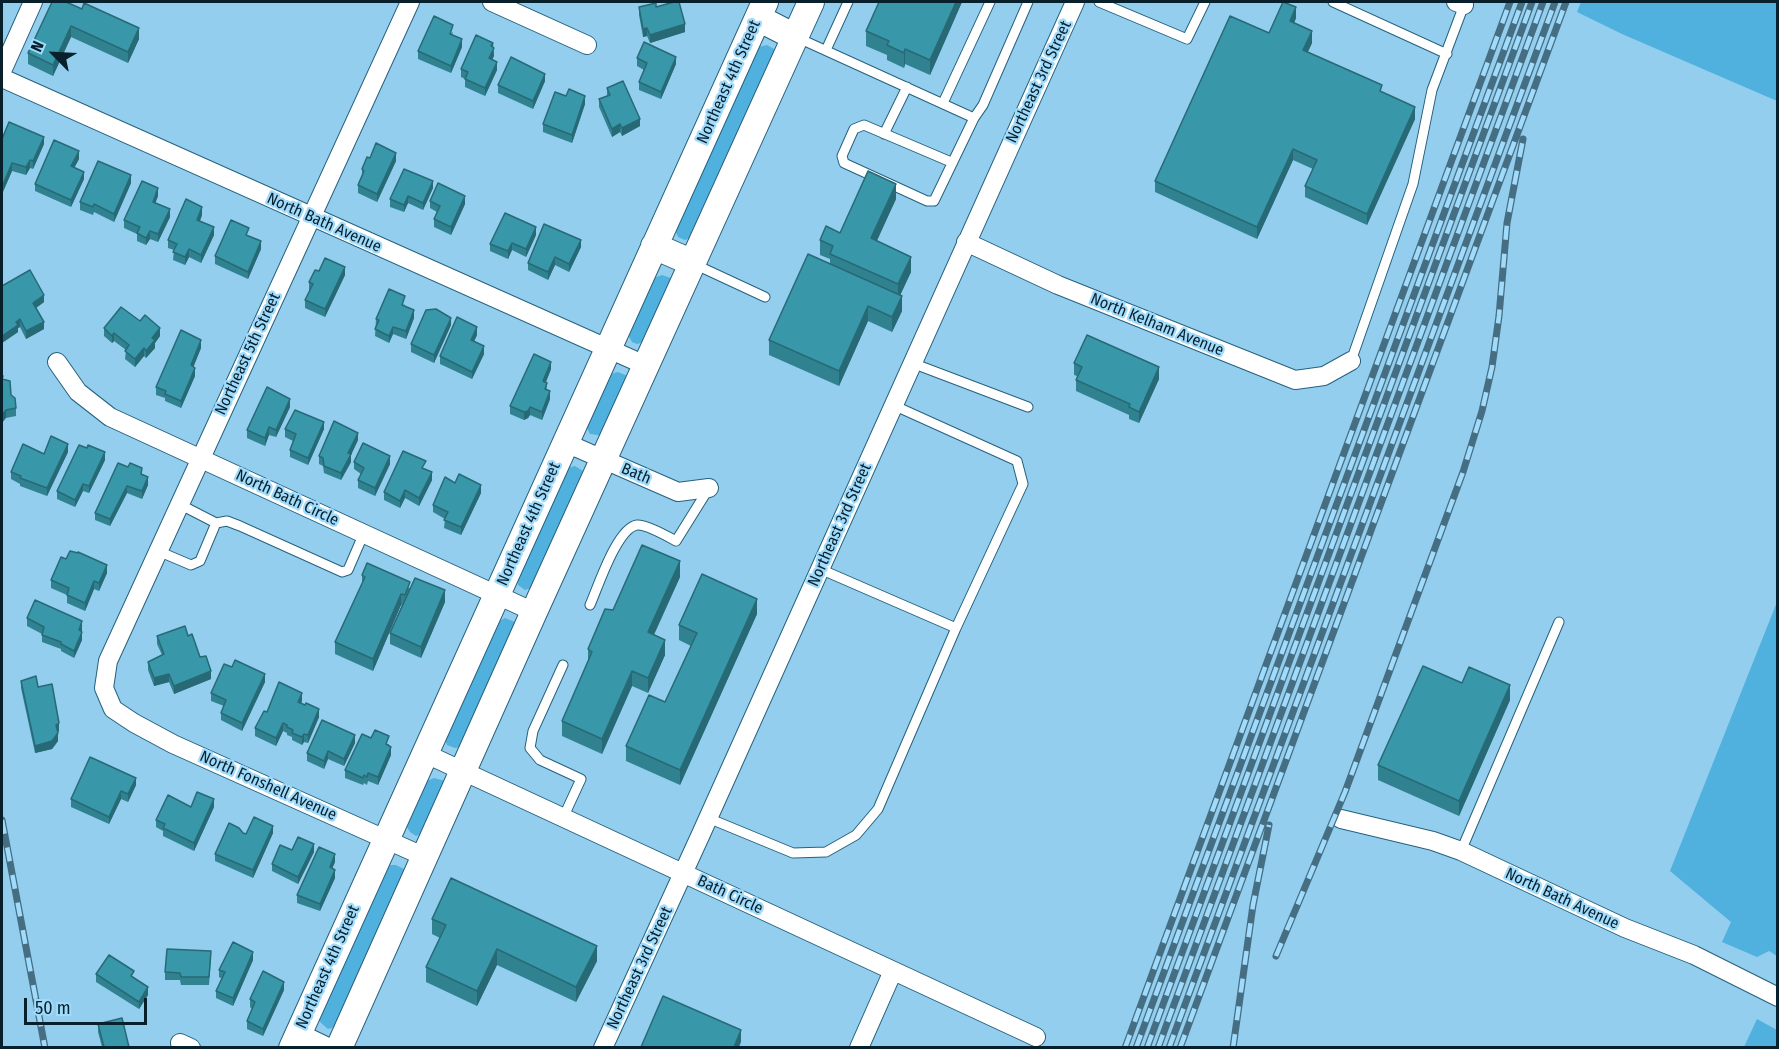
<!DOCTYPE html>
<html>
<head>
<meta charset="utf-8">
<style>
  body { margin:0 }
  #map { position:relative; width:1779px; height:1049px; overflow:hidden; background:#93ceee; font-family:"Fira Sans Condensed",sans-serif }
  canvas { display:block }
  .frame { position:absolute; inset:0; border:3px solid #07202b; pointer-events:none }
  .north { position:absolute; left:24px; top:24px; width:60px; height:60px; -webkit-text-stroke:4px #a0dbfc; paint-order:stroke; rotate:294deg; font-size:16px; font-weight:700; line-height:24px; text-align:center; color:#07202b }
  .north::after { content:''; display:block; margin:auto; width:21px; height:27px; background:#07202b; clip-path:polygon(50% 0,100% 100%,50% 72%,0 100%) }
  .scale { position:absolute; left:24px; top:998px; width:123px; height:27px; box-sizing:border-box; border:3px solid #07202b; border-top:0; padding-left:8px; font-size:18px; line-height:21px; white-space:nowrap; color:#07202b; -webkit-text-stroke:4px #a0dbfc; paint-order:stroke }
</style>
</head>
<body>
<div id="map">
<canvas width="1779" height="1049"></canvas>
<div class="frame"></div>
<div class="north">N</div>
<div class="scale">50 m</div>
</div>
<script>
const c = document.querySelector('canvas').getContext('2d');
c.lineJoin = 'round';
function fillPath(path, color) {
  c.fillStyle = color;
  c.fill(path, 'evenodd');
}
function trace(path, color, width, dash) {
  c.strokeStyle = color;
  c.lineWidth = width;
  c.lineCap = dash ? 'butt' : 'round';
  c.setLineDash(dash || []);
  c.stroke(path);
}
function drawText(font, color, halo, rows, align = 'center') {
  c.font = font + ' "Fira Sans Condensed",sans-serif';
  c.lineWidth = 4.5;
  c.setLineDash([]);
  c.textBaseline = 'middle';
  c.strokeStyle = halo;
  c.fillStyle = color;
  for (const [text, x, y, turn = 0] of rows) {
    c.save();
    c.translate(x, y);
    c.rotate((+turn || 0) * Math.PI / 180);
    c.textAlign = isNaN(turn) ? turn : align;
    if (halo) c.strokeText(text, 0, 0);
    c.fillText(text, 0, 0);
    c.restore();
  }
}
const green = new Path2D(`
  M1581,2H1777V101L1622,34L1577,12Z
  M767,45L774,49L776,58L696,236L685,240L678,237L674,227L758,47Z
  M662,275L671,278L673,286L648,341L637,344L632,342L627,333L651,279Z
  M618,372L628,376L605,436L590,434L586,426L607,375Z
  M575,466L583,471L585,478L537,586L525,590L518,585L516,576L563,469Z
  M1777,602V956L1769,951L1757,957L1722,942L1731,922L1670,871Z
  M505,618L515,622L517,631L466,746L455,748L447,745L444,737L495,623Z
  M434,778L445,781L425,832L416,836L410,832L405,824L424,782Z
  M386,865H396L406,870L338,1026L328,1029L321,1023L317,1017Z
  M1757,1019L1777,1030V1047H1744Z`);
const service = new Path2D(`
  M1099,2L1187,39L1205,2
  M1333,2L1447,54
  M796,37L974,118L983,105L1028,2
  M826,50L848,2
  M943,103L990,2
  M884,134L907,87
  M951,162L864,125L854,129L842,156L844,163L927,201H934L974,118
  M694,264L765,297
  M1351,361L1413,184L1432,90L1464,5
  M912,363L1028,407
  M216,523L227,521L240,526L342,572L348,570L364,533
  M158,551L191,565L200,561L216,523L179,504
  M820,569L956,628L1023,484L1017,461L893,405
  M590,605C598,587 617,528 637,525C646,524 667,536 676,541L709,488
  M563,665L533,731L530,748L540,760L581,779L563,818
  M708,818L793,853L826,852L856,835L878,809L956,628
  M1461,851L1559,622`);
const minor = new Path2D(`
  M410,2L108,661L104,688L113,709L134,723L173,744L425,857
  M492,2L587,45
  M1456,2L1464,5
  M2,71L33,2
  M2,78L647,366
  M966,242L1058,285L1295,380L1324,376L1351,361
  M57,362L78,392L110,417L534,612
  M566,443L678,492L709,488
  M424,753L1036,1037
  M1341,819L1433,841L1461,851L1625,928L1694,955L1778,997
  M299,1033L330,1048
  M180,1043L191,1048
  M603,1048L701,834L1075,2
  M859,1048L893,971`);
const secondary = new Path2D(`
  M758,18L795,37
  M654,246L693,263
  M292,1048L765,2
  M339,1048L534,612L811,2`);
const rail = new Path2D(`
  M2,820L45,1048
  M1276,956L1345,792L1463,472L1482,411L1492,367L1499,316L1507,223L1523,139
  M1125,1048L1510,2
  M1136,1048L1522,2
  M1147,1048L1532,2
  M1158,1048L1543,2
  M1169,1048L1555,2
  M1180,1048L1566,2
  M1233,1048L1253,905L1269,825`);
const wall = new Path2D(`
  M52,2L139,39L128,63L71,37L53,76L28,64V53Z
  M962,2L930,75L905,64L904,68L887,60V55L866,46V31Z
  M639,7H656L685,32L650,43L647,36L643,37L639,15Z
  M1296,18L1294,23L1312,43L1308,52L1382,92L1415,119L1367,225L1305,197V186L1313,169L1293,160L1257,239L1155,192V181L1269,33Z
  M453,32L452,35L462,47L451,73L418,59V51Z
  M493,47L494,56L492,59L497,70L485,96L465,87V79L461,77V69Z
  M637,58L676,64L661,99L639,90V82L644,70L637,66Z
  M545,81L533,109L498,93V85Z
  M607,88L640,126L622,136L620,132L612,137L599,107V99L607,96Z
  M566,96L585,104L572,143L543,132V124Z
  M2,139L44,144L33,169L30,168L26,175L12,171L2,194Z
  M370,158L396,161L377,202L358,193V185L362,176V169Z
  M79,159L74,168L84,179L71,207L35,191V184Z
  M131,183L114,222L94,212L93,215L80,210V202Z
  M433,188L423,210L408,203L404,212L390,207V199Z
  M158,196L155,203L170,217L158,242L150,239L146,245L137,241V234L124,228V220Z
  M896,199L876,241L911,272L900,295L902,311L892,332L868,321L839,386L769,355V340L830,264V259L820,255V240L840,233Z
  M430,201L465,204L451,235L434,227V219L437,212L430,208Z
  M202,215L200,221L214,235L201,263L189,257L185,265L173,260L174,250L168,248V240Z
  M536,235L526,257L512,250L508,259L490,251V244Z
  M249,236L261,249L248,279L215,264V256Z
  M581,247L569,272L555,265L548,280L528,270V263Z
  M319,271L345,275L325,317L305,308V300L310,291L309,290V282Z
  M2,286L44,302L36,308L44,329L26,339L20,327L18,328V332L2,343Z
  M405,304L404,306L414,318L406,339L393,334L389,343L375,336L376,319Z
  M451,325L434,363L411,352V344Z
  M104,328L160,336L155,343V348L146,358L144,356L135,367L125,359L126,350L114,341L112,343L104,336Z
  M477,335L474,341L484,354L472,379L440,364V356Z
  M201,348L193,367L195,376L181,408L165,401V398L156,395V387Z
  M1074,363L1159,379L1139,423L1129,419V415L1076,391V380L1077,376L1074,375Z
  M551,369L546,382L547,390L550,399L542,420L530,415L528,418L524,420L510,414V406Z
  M3,380L16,408V416L6,418Z
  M290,407L276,437L269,435L265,446L247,438V430Z
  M285,429H324L308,465L290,457V450L293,441L285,437Z
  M358,440L351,455V462L341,480L324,473L323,466L319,464V456Z
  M68,452L47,496L20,486V484L11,479V472L44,454Z
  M105,460L89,493L83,491L75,507L57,499V491Z
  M354,462L390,464L375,496L358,488V480L361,474L354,469Z
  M118,463L142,475L148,485L142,499L127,493L110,526L95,520V513Z
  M426,468L425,469L432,480L419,506L405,498L400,508L384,500V492Z
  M455,483L481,493L461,535L444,528L445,519L433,512V505Z
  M107,573L99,591L94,589L85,611L67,603V595L51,588V580Z
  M362,575L410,588L445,602L421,658L390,644V633L402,605H401L373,671L335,654V642L362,584Z
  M680,577L654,635L665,655L648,693L632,686L602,754L562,736V721L588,663V649L613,610Z
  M757,614L680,785L626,761V746L665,702L691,646L679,640V625Z
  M27,618L82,629V640L74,658L61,651V649L42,642V634L27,626Z
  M157,636H188L211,679L174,694L169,682L154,686L148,670V662L162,655L157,644Z
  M21,681L38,687L59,731L58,732V741L52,749L35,753L21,688Z
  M265,682L242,731L221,720V713L224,706L211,701V693Z
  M1510,700L1459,816L1378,780V765Z
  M302,701L301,704L319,717L308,743L304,742L302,745L292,740V737L287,735V733L283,731L276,746L255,736V728L267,712Z
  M355,743L344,766L328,759L324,769L307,761V753Z
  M389,744V746L391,755L378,785L368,781L367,785L364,783L363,785L345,778V770Z
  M136,785L128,802L121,799L109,824L71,807V799Z
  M191,807H214L194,851L163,836V831L156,827V820Z
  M243,833H273L253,878L215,861V854Z
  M292,850L314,852L298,884L272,871V864Z
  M335,862L332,868L335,878L320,911L297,903V895Z
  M432,919L597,961L576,1002L497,965L477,1006L426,982V967L440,938L432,934Z
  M211,958L209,985H181L180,980H165V972Z
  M253,960L233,1006L216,998V991L222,979L219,977V970Z
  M96,974L148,995L139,1009L96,982Z
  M284,990L263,1036L247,1029V1021L252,1009L250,1007V999Z
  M98,1024L129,1047H102L98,1032Z`);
const shadedWall = new Path2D(`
  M956,2H962L930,75V60Z
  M1296,7V18L1290,33V21Z
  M685,24V32L650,43V35Z
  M71,26V37L53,76V65Z
  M139,28V39L128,63V52Z
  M647,28V36L643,37V29Z
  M1312,31V43L1303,61V50Z
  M462,39V47L451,73V66Z
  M493,43L494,56L489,66L491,46Z
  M905,49V64L904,68V53Z
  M676,57V64L661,99V92Z
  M497,62V70L485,96V88Z
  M545,74V81L533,109V101Z
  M585,96V104L572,143V135Z
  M1415,107V119L1367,225V214Z
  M640,119V126L622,136V128Z
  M620,124V132L612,137V129Z
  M44,137V144L33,169V161Z
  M1293,149V160L1257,239V227Z
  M79,151V159L71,174V166Z
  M396,153V161L377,202V194Z
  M30,160V168L26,175V167Z
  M12,163V171L2,194V187Z
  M84,172V179L71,207V200Z
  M131,175V183L114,222V214Z
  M433,181V188L423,210V203Z
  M896,184V199L871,254V238Z
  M158,188V196L153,210V202Z
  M408,196V203L404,212V205Z
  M465,196V204L451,235V227Z
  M202,207V215L197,228V220Z
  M170,209V217L158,242V234Z
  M214,227V235L201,263V255Z
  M536,227V235L526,257V249Z
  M150,231V239L146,245V238Z
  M581,240V247L569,272V264Z
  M261,241V249L248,279V272Z
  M512,243V250L508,259V251Z
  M189,249V257L185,265V257Z
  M555,257V265L548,280V272Z
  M911,257V272L898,300V284Z
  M345,267V275L325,317V309Z
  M44,295V302L33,310V303Z
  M902,296V311L892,332V317Z
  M868,306V321L839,386V371Z
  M414,310V318L406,339V331Z
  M451,318V325L434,363V355Z
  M20,319V327L18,328V332L2,343V336Z
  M44,322V329L26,339V331Z
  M393,327V334L389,343V336Z
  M477,327V335L471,348V340Z
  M160,328V336L155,343V348L146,358V351L152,338Z
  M114,333V341L112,343V336Z
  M201,340V348L191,373V365Z
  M484,346V354L472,379V372Z
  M144,348V356L135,367V359Z
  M551,362V369L543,389V381Z
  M1159,367V379L1139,423V412Z
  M195,368V376L181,408V401Z
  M550,391V399L542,420V412Z
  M290,399V407L276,437V430Z
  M530,407V415L528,418L524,420V412Z
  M6,410V418L2,423V415Z
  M324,422V429L308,465V458Z
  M269,427V435L265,446V438Z
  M358,433V440L351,455V462L341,480V473L348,453Z
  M68,444V452L47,496V488Z
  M105,452V460L89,493V486Z
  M390,456V464L375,496V488Z
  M432,472V480L419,506V498Z
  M148,477V485L142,499V491Z
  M83,484V491L75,507V500Z
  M481,485V493L461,535V527Z
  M127,486V493L110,526V519Z
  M405,490V498L400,508V501Z
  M680,561V577L648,647V632Z
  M107,565V573L99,591V583Z
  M94,581V589L85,611V603Z
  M445,590V602L421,658V647Z
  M401,594V605L373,671V659Z
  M757,599V614L680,785V770Z
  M82,621V629L80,636L82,632V640L74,658V651Z
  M665,640V655L648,693V678Z
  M211,671V679L174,694V686Z
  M632,671V686L602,754V739Z
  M169,674V682L154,686V678Z
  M265,674V682L242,731V723Z
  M1510,685V700L1459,816V801Z
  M302,693V701L298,710V702Z
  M319,709V717L308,743V735Z
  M59,723V731L56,732V725Z
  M283,723V731L276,746V738Z
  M58,733V741L52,749L35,753V746Z
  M304,734V742L302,745V737Z
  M355,735V743L344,766V759Z
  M391,747V755L378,785V777Z
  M328,751V759L324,769V761Z
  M136,778V785L128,802V794Z
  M121,791V799L109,824V817Z
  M214,799V807L194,851V843Z
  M273,826V833L253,878V870Z
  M314,844V852L298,884V877Z
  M335,854V862L330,874V867Z
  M335,870V878L320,911V904Z
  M597,946V961L576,1002V987Z
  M497,949V965L477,1006V991Z
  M253,952V960L233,1006V998Z
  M284,982V990L263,1036V1029Z
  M148,987V995L139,1009V1002Z
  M741,1030V1042L739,1047H734Z`);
const building = new Path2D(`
  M52,2H66L82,9L84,3L139,28L128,52L71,26L53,65L28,53Z
  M674,2H679L685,24L650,35L647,28L643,29L639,7L656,3V7Z
  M879,2H956L930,60L905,49L904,53L887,45L889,41L866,31Z
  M1283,2L1296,7L1290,21L1312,31L1303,50L1382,85L1380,91L1415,107L1367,214L1305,186L1317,160L1293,149L1257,227L1155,181L1230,16L1269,33Z
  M434,16L453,25L450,34L462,39L451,66L418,51Z
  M476,35L493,43L491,46L494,48L489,58L497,62L485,88L465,79L468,72L461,69Z
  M644,42L676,57L661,92L639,82L647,63L637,58Z
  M511,57L545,74L533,101L498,85Z
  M623,81L640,119L622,128L620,124L612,129L599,99L610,95L607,88Z
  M569,89L585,96L572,135L543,124L555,92L566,96Z
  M9,122L44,137L33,161L30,160L26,167L12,163L2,187V139Z
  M54,140L79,151L71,166L84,172L71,200L35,184Z
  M376,143L396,153L377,194L358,185L364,171L362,169L367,157L370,158Z
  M98,161L131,175L114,214L94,204L93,207L80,202Z
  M404,169L433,181L423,203L408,196L404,205L390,199Z
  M868,171L896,184L871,238L911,257L898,284L830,254L833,246L820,240L826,226L840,233Z
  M142,181L158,188L153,202L170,209L158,234L150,231L146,238L137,233L140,227L124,220Z
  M438,183L465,196L451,227L434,219L440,206L430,201Z
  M186,199L202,207L197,220L214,227L201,255L189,249L185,257L173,252L177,244L168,240Z
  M505,213L536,227L526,249L512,243L508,251L490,244Z
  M231,220L249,228L246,235L261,241L248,272L215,256Z
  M544,224L581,240L569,264L555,257L548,272L528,263Z
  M808,254L902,296L892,317L868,306L839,371L769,340Z
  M325,258L345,267L325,309L305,300L313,284L309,282L315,270L319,271Z
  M30,270L44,295L33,303L44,322L26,331L20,319L16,322L18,325L2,336V286Z
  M389,289L405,296L402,305L414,310L406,331L393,327L389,336L375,329L379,320L376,319Z
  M121,307L140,321L145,315L160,328L152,338L155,340L146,351L144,348L135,359L125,351L129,345L114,333L112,336L104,328Z
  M436,309L451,318L434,355L411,344L426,310Z
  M457,317L477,327L471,340L484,346L472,372L440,356Z
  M181,330L201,340L191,365L195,368L181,401L165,394L166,391L156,387Z
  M1087,335L1159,367L1139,412L1129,407L1130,404L1076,380L1082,367L1074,363Z
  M534,354L551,362L543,381L547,383L545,389L550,391L542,412L530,407L528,411L524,412L510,406Z
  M2,375L3,376L2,379L10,381L11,395L15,398L16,408L6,410L2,415Z
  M267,387L290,399L276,430L269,427L265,438L247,430Z
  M295,410L324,422L308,458L290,450L296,434L285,429Z
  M334,421L358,433L348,453L351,454L341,473L324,466L323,458L319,456Z
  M51,436L68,444L47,488L20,478L21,476L11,472L23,444L44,454Z
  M363,443L390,456L375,488L358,480L364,468L354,462Z
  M79,445L87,448L88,445L105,452L89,486L83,484L75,500L57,491Z
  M403,451L426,461L422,468L432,472L419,498L405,490L400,501L384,492Z
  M118,463L128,467L130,463L142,468L141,474L148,477L142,491L127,486L110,519L95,513Z
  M459,474L481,485L461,527L444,520L448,512L433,505L445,477L455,483Z
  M642,545L680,561L648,632L665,640L648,678L632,671L602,739L562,721L592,652L588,649L605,609L613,610Z
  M70,551L78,553V552L107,565L99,583L94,581L85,603L67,595L69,588L51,580L61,557L66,559Z
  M367,563L410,582L405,595L401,594L373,659L335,642L365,577L362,575Z
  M702,574L757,599L680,770L626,746L649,695L665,702L697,633L679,625Z
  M415,578L445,590L421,647L390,633Z
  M35,600L82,621L79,630L82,632L74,651L61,644V642L42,635L44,627L27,618Z
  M185,626L188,636L192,634L200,657L206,656L211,671L174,686L169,674L154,678L148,662L164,654L157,636Z
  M235,660L265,674L242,723L221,713L226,700L211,693L224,664L232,667Z
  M1423,666L1462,683L1469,667L1510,685L1459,801L1378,765Z
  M36,676L38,687L52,684L59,723L56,725L58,733L52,741L35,746L21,681Z
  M279,682L302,693L298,702L305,705L306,703L319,709L308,735L304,734L302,737L292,733L293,730L287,727V725L283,723L276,738L255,728L264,711L267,712Z
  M322,720L355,735L344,759L328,751L324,761L307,753Z
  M375,730L389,736L386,744L391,747L378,777L368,773L367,777L364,775L363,778L345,770L362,734L371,738Z
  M90,757L136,778L128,794L121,791L109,817L71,799Z
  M197,792L214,799L194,843L163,828L165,824L156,820L168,795L191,807Z
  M254,817L273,826L253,870L215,854L229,823L239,828L243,833L246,834Z
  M298,837L314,844L298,877L272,864L280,845L292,850Z
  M319,847L335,854L330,867L335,870L320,904L297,895Z
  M451,878L597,946L576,987L497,949L477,991L426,967L446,925L432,919Z
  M233,942L253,952L233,998L216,991L225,972L219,970Z
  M167,949L211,951L209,977H181L180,973L165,972Z
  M109,955L134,971L131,976L148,987L139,1002L96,974Z
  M263,971L284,982L263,1029L247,1021L255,1002L250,999Z
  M663,996L741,1030L734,1047H641Z
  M122,1018L129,1047H104L98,1024Z`);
const streetNames = [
  ["Northeast 4th Street",729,82,-66],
  ["Northeast 3rd Street",1039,82,-65],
  ["North Bath Avenue",324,223,24],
  ["North Kelham Avenue",1157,325,22],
  ["Northeast 5th Street",248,354,-65],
  ["Bath",636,474,23],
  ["North Bath Circle",287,498,25],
  ["Northeast 4th Street",529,524,-66],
  ["Northeast 3rd Street",840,525,-66],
  ["North Fonshell Avenue",268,786,24],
  ["Bath Circle",730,895,25],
  ["North Bath Avenue",1562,899,25],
  ["Northeast 4th Street",328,967,-66],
  ["Northeast 3rd Street",640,968,-65]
];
fillPath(green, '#50b0de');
trace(service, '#26617d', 11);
trace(minor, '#26617d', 20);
trace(secondary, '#26617d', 28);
trace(service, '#fff', 9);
trace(minor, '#fff', 18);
trace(secondary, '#fff', 26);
trace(rail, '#466e82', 7);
trace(rail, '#a0dbfc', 4.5, [14]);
fillPath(wall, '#308291');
fillPath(shadedWall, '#276a76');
fillPath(building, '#3897a9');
trace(building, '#276a76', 1.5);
drawText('16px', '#07202b', '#a0dbfc', streetNames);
</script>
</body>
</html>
